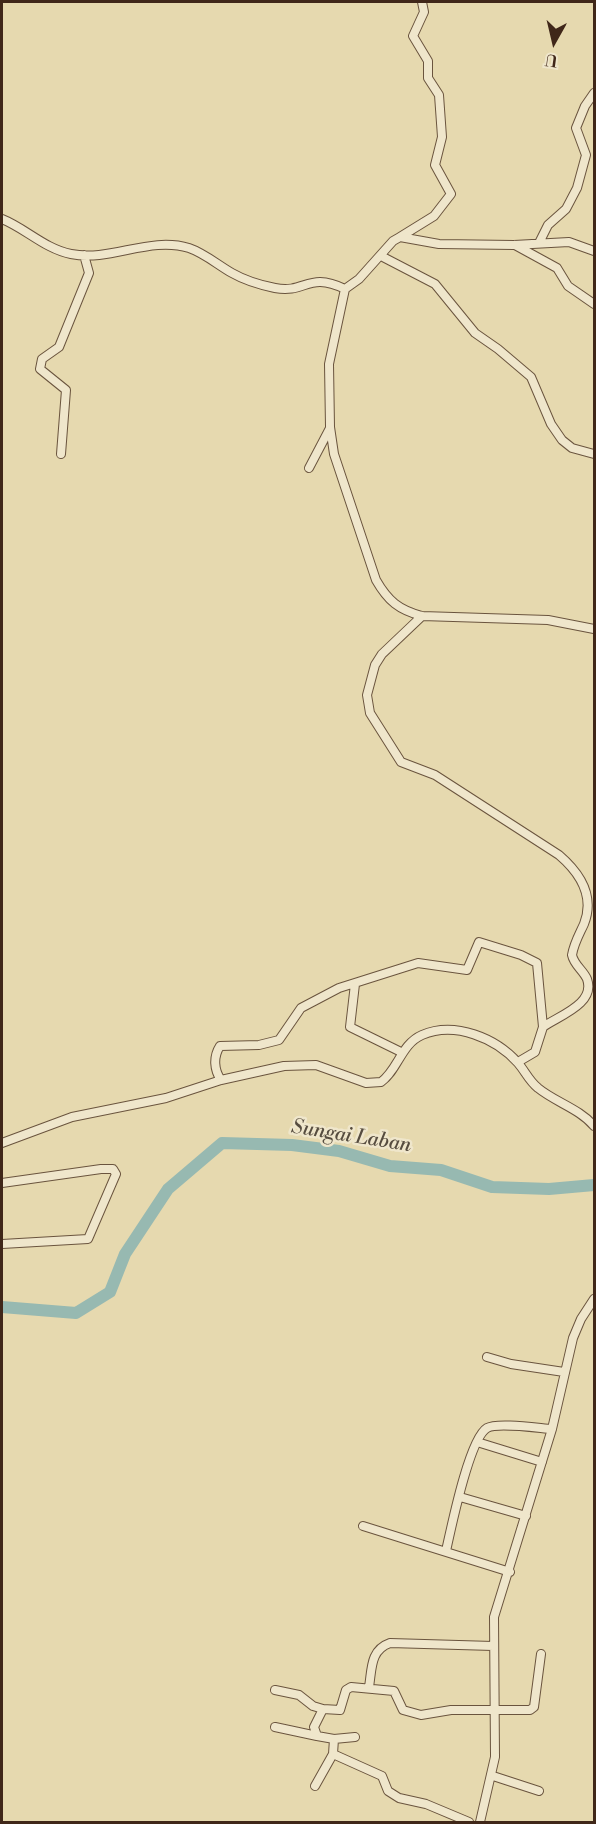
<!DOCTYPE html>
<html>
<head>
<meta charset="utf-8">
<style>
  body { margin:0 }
  #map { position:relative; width:596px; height:1824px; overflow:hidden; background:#e6d9af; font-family:"Libre Bodoni",serif }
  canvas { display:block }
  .frame { position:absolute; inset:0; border:3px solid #402719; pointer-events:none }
  .north { position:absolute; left:524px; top:12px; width:60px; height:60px; -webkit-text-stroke:4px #efe6cb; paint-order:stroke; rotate:188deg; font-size:16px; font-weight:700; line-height:24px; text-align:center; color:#402719 }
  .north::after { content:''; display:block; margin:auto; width:21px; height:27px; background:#402719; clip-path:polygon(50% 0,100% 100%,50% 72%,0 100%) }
</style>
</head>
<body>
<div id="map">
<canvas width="596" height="1824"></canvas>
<div class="frame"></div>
<div class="north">U</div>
</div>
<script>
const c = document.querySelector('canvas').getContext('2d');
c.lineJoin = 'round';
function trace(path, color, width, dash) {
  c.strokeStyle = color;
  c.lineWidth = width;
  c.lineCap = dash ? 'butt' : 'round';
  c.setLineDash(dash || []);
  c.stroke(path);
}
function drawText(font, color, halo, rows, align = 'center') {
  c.font = font + ' "Libre Bodoni",serif';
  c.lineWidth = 5;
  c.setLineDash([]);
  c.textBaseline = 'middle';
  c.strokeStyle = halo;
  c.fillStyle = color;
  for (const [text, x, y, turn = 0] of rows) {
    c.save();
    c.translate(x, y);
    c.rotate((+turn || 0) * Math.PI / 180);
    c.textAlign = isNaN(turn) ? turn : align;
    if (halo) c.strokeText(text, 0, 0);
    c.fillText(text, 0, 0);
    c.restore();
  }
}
const river = new Path2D(`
  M2,1307L76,1313L110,1292L125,1254L168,1189L222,1143L292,1145L339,1151L390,1166L441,1170L492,1187L549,1189L594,1185`);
const street = new Path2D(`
  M2,219C25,228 45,249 71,254C111,262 149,236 189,248C204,253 218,265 232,273C246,281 260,285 275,288C306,294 308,271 345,289L329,364L330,427L334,454L376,580C388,601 399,610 422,616L548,620L594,629
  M400,237L434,216L451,194L435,165L442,137L439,95L428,78V61L413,36L424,12L422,2
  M539,243L548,225L566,209L577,188L586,155L576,128L585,106L594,93
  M515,245L557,268L568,286L594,304
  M381,256L435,284L475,333L498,349L531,377L551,424L562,440L572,448L594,454
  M345,289L359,279L393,241L400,237L439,244L514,245L569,242L594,251
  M61,454L66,390L40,369L42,359L59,347L76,305L89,273L84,255
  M309,468L330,428
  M422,616L382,654L375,665L367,695L370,713L401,762L435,775L559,855C580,873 595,896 584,924C579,935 574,943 572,955C574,965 583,970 587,979C596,1004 558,1016 543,1027L535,1052L518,1062
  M355,984L350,1027L401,1052
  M221,1080C214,1070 213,1057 220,1046L259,1045L279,1040L301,1008L339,988L418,963L467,970L479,942L521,955L537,963L543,1027
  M2,1143L72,1117L166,1098L221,1080L284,1066L316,1065L366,1083L381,1082C398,1070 401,1044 422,1035C455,1021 496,1038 518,1063C525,1071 529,1081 538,1088C555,1102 580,1109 594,1126
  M2,1183L101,1169H113L116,1174L88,1239L2,1244
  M487,1357L511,1364L564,1372
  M477,1442L542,1462
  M460,1497L526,1516
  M363,1526L510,1572
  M446,1551C451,1529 469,1439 487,1428C497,1422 538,1428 552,1429
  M369,1687C372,1669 370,1650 390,1643L493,1646
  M275,1690L299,1695L313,1706L323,1709
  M275,1727L317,1736
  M334,1739L355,1737
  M493,1776L539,1791
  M315,1786L333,1754
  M469,1822L426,1804L399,1798L388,1791L382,1776L333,1754L334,1739L317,1736L314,1727L323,1709L340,1710L346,1690L351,1687L394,1691L403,1710L421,1715L451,1710H530L534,1707L541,1654
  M480,1822L495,1757L494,1617L552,1429L573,1338L581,1319L594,1299`);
const waterNames = [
  ["Sungai Laban",351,1137,9]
];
trace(river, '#97b9b1', 12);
trace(street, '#6a543e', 10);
trace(street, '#efe6cb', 8);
drawText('italic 20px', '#564c3f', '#efe6cb', waterNames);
</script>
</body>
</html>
